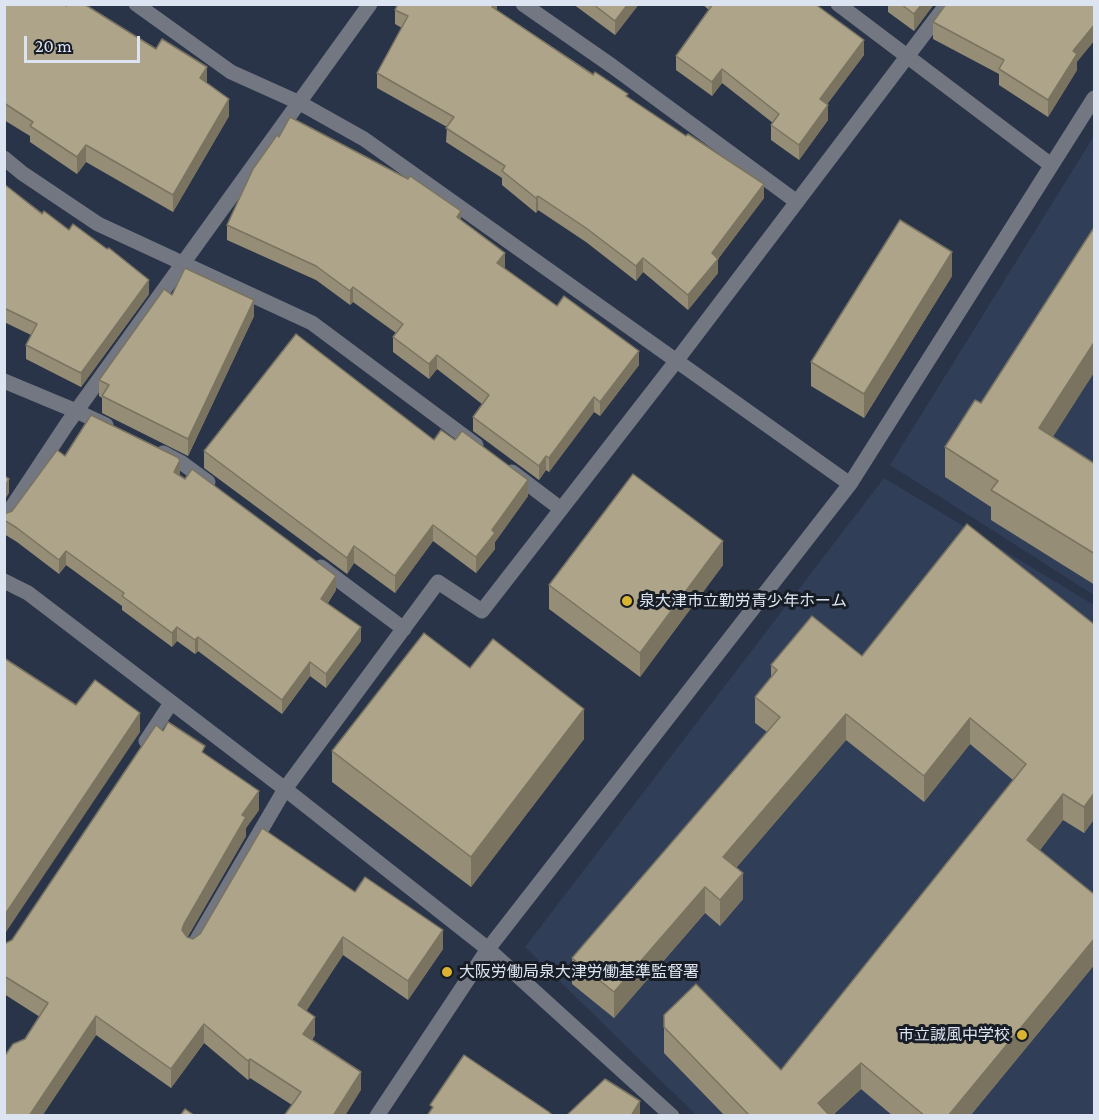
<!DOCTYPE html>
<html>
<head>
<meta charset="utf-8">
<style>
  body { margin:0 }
  #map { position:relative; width:1099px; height:1120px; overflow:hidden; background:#2a3448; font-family:"Crimson Pro",serif }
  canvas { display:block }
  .frame { position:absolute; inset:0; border:6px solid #dde4f1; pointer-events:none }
  .scale { position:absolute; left:24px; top:36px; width:116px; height:27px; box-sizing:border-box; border:3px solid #dde4f1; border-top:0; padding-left:8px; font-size:18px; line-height:21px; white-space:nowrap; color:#dde4f1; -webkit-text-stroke:4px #171c25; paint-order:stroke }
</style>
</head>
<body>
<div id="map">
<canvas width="1099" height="1120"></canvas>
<div class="frame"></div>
<div class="scale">20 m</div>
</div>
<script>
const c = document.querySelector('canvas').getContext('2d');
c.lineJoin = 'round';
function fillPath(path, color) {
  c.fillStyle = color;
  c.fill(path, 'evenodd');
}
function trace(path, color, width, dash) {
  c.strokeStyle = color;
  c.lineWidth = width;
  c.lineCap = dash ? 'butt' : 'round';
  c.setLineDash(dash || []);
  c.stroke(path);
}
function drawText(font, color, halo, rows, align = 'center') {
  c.font = font + ' "Crimson Pro","Noto Sans JP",serif';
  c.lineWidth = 6;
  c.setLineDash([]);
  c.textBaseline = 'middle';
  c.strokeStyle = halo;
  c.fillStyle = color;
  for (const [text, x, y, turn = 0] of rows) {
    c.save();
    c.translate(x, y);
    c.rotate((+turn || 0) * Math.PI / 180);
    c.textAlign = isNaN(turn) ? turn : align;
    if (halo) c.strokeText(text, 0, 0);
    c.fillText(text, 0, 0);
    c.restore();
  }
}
const built = new Path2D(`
  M1094,136V595L890,465Z
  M884,478L1094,605V1115H696L525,947Z`);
const minor = new Path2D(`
  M136,4L231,72L300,103L364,139L850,484
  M523,4L612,66L797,202
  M838,4L1051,165
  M4,158L22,173L98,224L312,323L476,445
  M4,381L76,411L106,425
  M163,453L182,463L208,482
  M512,472L561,509
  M4,519L67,424L370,4
  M321,567L404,629
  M4,581L28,593L285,789L488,949L672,1116
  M146,741L171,703
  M192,948L285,789L438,582L482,611L677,360L947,4
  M377,1116L488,949L850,484L1094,98`);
const wall = new Path2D(`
  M4,4L207,84L229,116L173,212L86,162L77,174L30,142V136L4,120Z
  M497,4V10L628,97L764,198L718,259V273L688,310L643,272L636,281L586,242L538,210L536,213L502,185V178L446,142L447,127L377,88V73L402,28L395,24V10Z
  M573,4H639L615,35Z
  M702,4H815L864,55L827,104L828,120L799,160L771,140V125L773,123L722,83L712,96L676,70V56L709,10Z
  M888,4H934L914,31L888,12Z
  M933,22L1077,62V70L1048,117L999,85V74L933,39Z
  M4,184L149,294L81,387L26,359V345L31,335L4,322Z
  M461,221L505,267L504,268L639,365L600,416L594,412L549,472L546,470L539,480L473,431V417L482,404L437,369L429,379L393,352V337L396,333L353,302L350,305L316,280L227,240V225Z
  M1095,226V371L1052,437L1095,464V585L991,520V507L945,477V447L981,403Z
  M952,276L864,418L811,386V362Z
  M172,295L254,316L188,456L102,413V398L99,396V380Z
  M434,440L528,496L495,542V549L476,573L433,541L395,593L354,563L347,574L204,468V451Z
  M65,456L180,474L179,475L336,590L328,603L361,641L326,688L310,676L282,714L198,651L195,654L177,641L172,647L122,610V606L66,565L59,574L17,542L4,534V514L12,511Z
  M723,565L640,677L549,609V585Z
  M1095,625V818L1084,833L1063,820L1040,850L1095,895V964L970,1116H893L861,1089L832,1116H725L664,1053V1015L781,1070L1013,780L970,744L924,802L846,740L736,868L743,899L720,926L705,913L614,1018L572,984V958L767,732L755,723V697L771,678V665L862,656Z
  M470,668L584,739L471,887L332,782V751Z
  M163,731L205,754L259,810L246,828V836L187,938L193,939L355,892L443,949L408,1000L343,955L306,1011L315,1035L312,1040L361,1090L292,1105L250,1078L248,1080L204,1043L171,1088L96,1035L42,1116H4L25,1039L40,1017L4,994V944L12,940Z`);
const shadedWall = new Path2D(`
  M493,4H497V11L492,7Z
  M628,4H639L615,35V21Z
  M922,4H934L914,31V14Z
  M1095,24V40L1077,62V70L1048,117V100L1073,51Z
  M864,40V55L820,114V99Z
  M207,67V83L200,95V78Z
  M722,69V83L712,96V82Z
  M229,99V116L173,212V195Z
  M828,105V120L799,160V145Z
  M86,145V162L77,174V157Z
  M764,184V198L718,259V273L688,310V295L712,253Z
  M538,196V210L536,213V198Z
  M461,211V226L457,217Z
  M952,252V276L864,418V394Z
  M505,253V267L497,278V263Z
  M643,258V272L636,281V266Z
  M149,280V294L81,387V373Z
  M353,287V302L350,305V291Z
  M254,300V316L188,456V439Z
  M1095,341V371L1039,459V428Z
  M639,351V365L600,416V402Z
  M437,355V369L429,379V364Z
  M594,397V412L549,472V458Z
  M546,456V470L539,480V466Z
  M180,460V474L174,486V472Z
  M9,479V493L4,501V487Z
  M528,480V496L495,542V549L476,573V557L492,530Z
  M433,525V541L395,593V576Z
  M723,541V565L640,677V653Z
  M354,546V563L347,574V558Z
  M66,551V565L59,574V560Z
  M336,576V590L321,613V599Z
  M177,627V641L172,647V633Z
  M361,627V641L326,688V674Z
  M198,637V651L195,654V640Z
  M310,662V676L282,714V700Z
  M584,709V739L471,887V857Z
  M140,713V732L4,935V916Z
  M846,714V740L723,883V857Z
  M970,718V744L924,802V776Z
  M259,791V810L246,828V836L184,943L182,930L184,924L242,815Z
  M1095,792V818L1084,833V807Z
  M1063,794V820L1027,866V840Z
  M743,873V899L720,926V900Z
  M705,887V913L614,1018V992Z
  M443,930V949L408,1000V981Z
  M343,937V955L298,1024V1005Z
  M1095,938V964L970,1116H948Z
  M96,1016V1035L42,1116H29Z
  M315,1017V1035L303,1053V1034Z
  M204,1024V1043L171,1088V1069Z
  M250,1059V1078L248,1080V1061Z
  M861,1063V1089L832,1116H818V1103Z
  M361,1072V1090L345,1116H333Z
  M640,1101V1116H631Z`);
const building = new Path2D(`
  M4,4H65L66,6L67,4H84L156,49L162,39L207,67L200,78L229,99L173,195L86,145L77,157L30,126L33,122L4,103Z
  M398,4H493L492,7L593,75L595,72L628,94L626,96L686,136L688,134L764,184L712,253L718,259L688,295L643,258L636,266L586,228L538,196L536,198L502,171L505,166L446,128L454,117L377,73L408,16L395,10Z
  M593,4H628L615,21Z
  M713,4H815L864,40L820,99L828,105L799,145L771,125L779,114L722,69L712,82L676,56Z
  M901,4H922L914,14Z
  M946,4H1095V24L1073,51L1077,54L1048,100L999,69L1004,60L933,22Z
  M290,117L408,179L410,176L461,211L457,217L505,253L497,263L557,306L564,296L639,351L600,402L594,397L549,458L546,456L539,466L473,417L489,395L437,355L429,364L393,337L403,324L353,287L350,291L316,266L227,225L253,169L277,135L279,137Z
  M4,184L42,214L44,211L69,230L73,224L107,249L109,248L149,280L81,373L26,345L37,324L4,308Z
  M900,220L952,252L864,394L811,362Z
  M1095,226V341L1039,428L1095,464V554L991,490L998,481L945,447L975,400L981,403Z
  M185,268L254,300L188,439L102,396L109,385L99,380L164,289L172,295Z
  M296,334L434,440L441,430L455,440L462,431L528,480L492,530L495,533L476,557L433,525L395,576L354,546L347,558L204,451Z
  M91,415L177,457L180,460L174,472L185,479L192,469L336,576L321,599L361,627L326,674L310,662L282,700L198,637L195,640L177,627L172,633L122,596L124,593L66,551L59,560L17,528L4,520V514L12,511L57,450L65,456Z
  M633,474L723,541L640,653L549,585Z
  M4,476L9,479L4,487Z
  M967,524L1095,625V792L1084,807L1063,794L1027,840L1095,895V938L948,1116H925L861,1063L818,1103L830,1116H750L664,1027V1015L696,984L781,1070L1026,764L970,718L924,776L846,714L723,857L743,873L720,900L705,887L614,992L572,958L780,717L755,697L777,670L771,665L812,616L862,656Z
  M424,633L470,668L493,639L584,709L471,857L332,751Z
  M4,658L76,705L95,680L140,713L4,916Z
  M168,722L205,746L202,752L259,791L242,815L246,817L184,924L182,930L187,937L193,939L200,934L262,828L355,892L365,877L443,930L408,981L343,937L298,1005L315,1017L303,1034L361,1072L333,1116H284L301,1092L250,1059L248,1061L204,1024L171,1069L96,1016L29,1116H4V1057L13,1044L25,1039L48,1003L4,976V944L12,940L156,725L163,731Z
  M464,1055L549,1112L553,1116H427L433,1107L430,1105Z
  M605,1079L640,1101L631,1116H566Z
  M185,1109L195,1116H180Z`);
const markers = [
  [627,601,6,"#dab333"],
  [447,972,6,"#dab333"],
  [1022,1035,6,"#dab333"]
];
const poiNames = [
  ["泉大津市立勤労青少年ホーム",639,601],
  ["大阪労働局泉大津労働基準監督署",459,972],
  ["市立誠風中学校",1010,1035,"right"]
];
fillPath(built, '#313e58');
trace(minor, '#727782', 15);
fillPath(wall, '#958d76');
fillPath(shadedWall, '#797360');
fillPath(building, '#ada489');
trace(building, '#797360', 1.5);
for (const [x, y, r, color] of markers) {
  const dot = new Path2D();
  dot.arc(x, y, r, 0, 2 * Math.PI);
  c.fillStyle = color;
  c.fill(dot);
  trace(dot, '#171c25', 2);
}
drawText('16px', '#dde4f1', '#171c25', poiNames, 'left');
</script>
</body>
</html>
